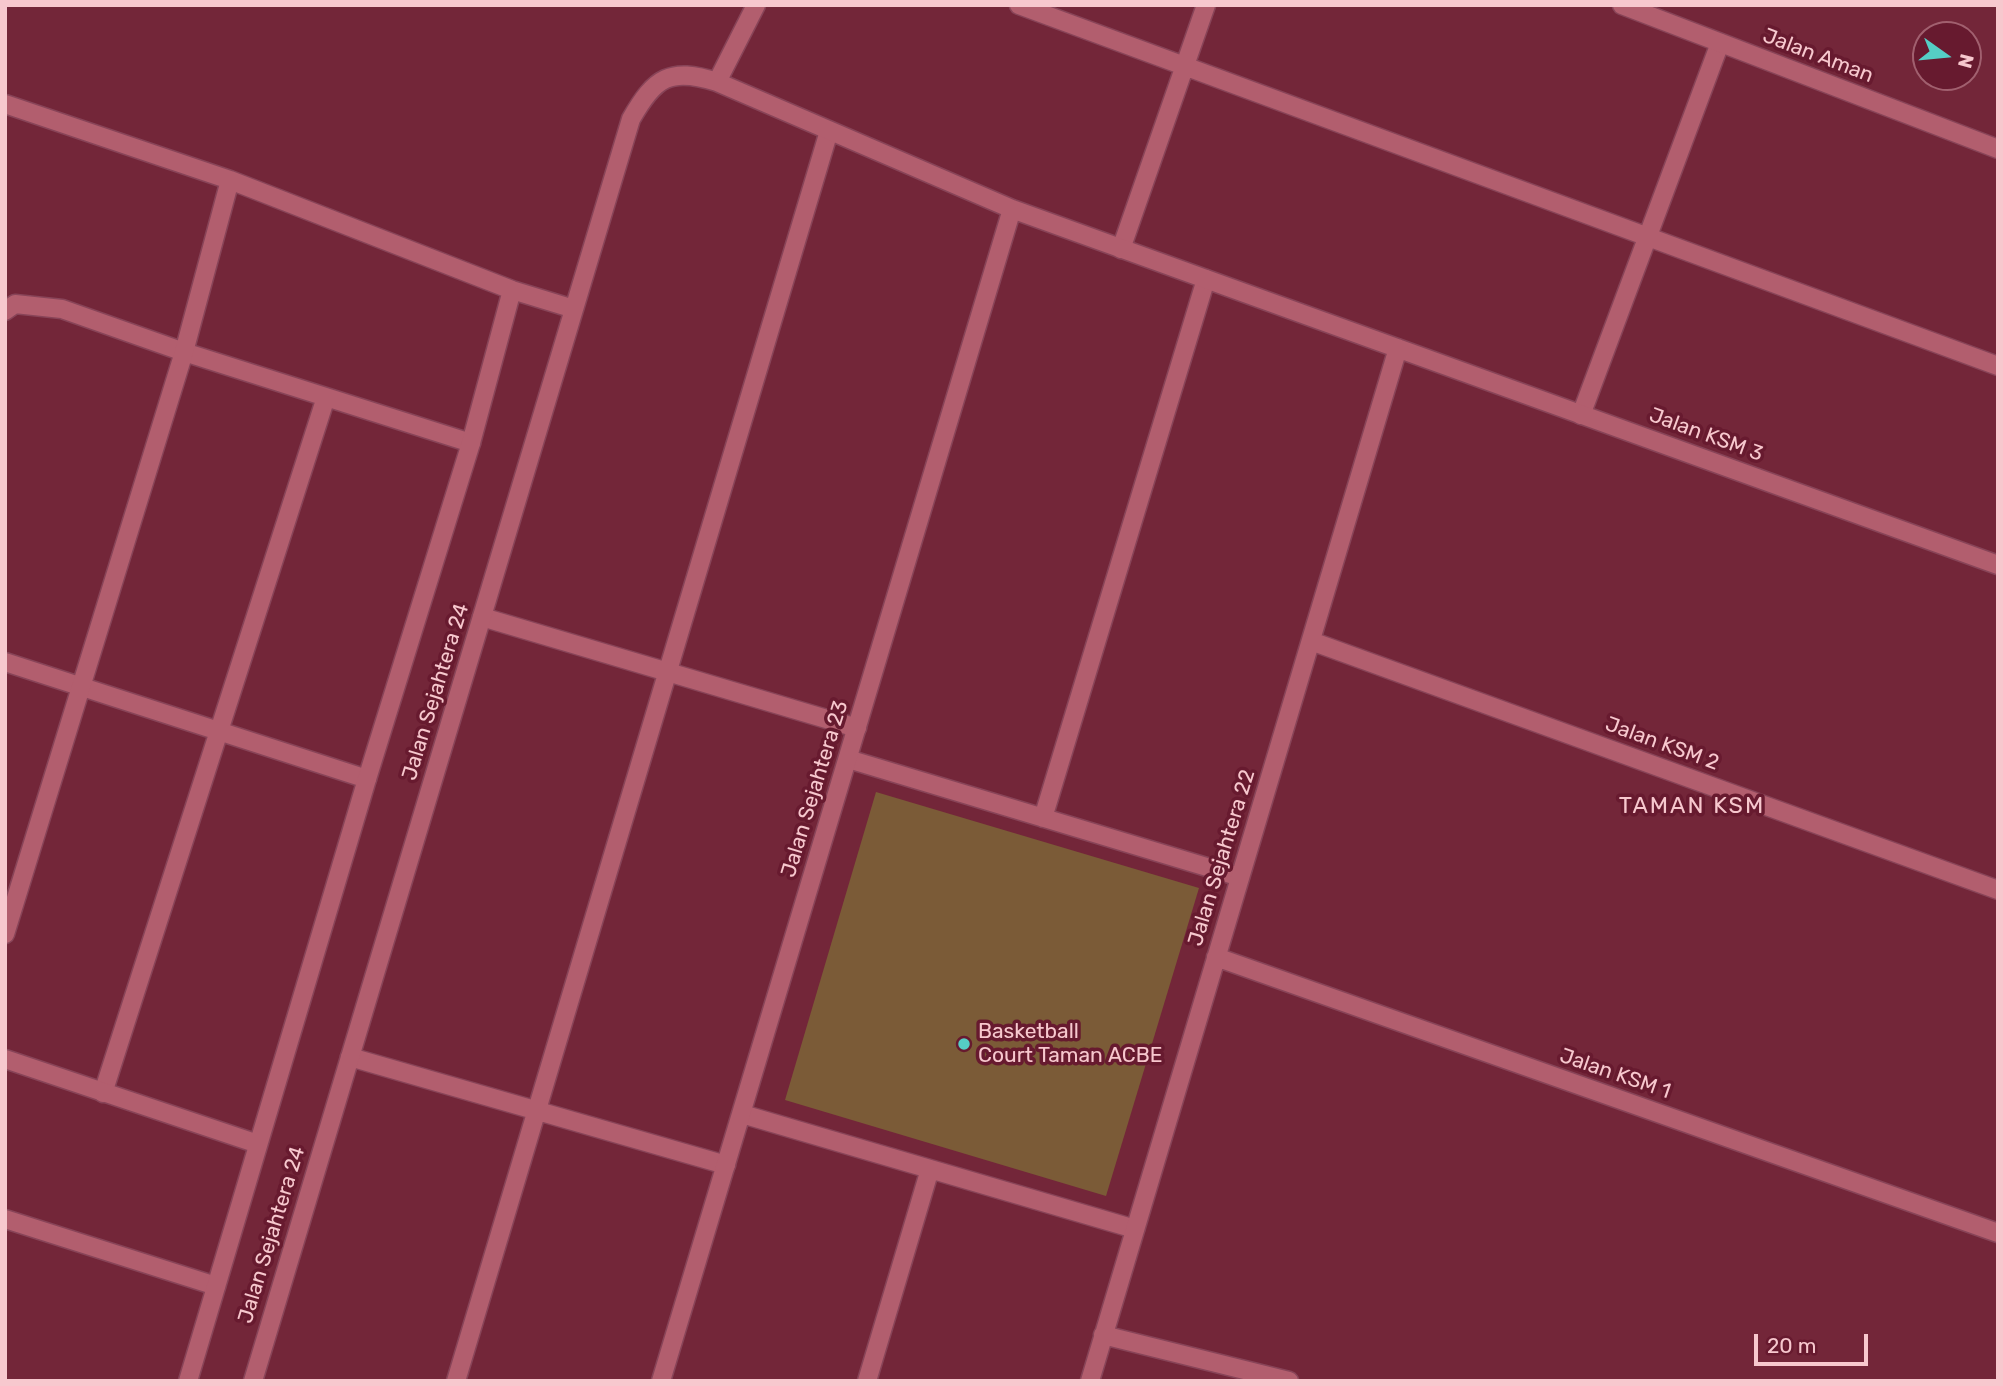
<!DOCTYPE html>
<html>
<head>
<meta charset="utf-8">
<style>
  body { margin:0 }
  #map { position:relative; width:2003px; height:1386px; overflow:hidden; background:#732639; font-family:Rubik,sans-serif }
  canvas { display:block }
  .frame { position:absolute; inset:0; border:7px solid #f7c8ce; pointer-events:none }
  .north { position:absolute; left:1912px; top:21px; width:70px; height:70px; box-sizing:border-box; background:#671a2f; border:2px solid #a1606f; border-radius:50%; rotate:105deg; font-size:19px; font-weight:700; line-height:28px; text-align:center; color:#f7c8ce }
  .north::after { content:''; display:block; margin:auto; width:24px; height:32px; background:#55cec5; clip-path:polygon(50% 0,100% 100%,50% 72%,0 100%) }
  .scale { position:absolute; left:1754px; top:1334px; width:114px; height:32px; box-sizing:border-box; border:4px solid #f7c8ce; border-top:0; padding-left:9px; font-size:21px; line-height:24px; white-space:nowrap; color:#f7c8ce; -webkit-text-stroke:5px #671a2f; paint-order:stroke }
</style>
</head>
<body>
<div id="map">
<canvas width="2003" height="1386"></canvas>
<div class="frame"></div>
<div class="north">N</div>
<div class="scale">20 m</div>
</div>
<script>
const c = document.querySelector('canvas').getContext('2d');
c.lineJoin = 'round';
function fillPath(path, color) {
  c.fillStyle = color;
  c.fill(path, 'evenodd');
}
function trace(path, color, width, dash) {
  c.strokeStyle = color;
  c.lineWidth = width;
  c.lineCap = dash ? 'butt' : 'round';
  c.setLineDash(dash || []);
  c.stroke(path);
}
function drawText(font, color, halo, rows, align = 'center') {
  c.font = font + ' Rubik,sans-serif';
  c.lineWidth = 7;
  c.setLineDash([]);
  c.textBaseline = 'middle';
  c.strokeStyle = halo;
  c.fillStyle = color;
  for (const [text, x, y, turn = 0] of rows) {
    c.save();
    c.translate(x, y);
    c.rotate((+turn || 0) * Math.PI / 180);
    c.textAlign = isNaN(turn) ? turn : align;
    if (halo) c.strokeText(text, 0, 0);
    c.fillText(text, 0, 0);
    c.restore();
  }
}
const green = new Path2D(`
  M876,792L1199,888L1106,1196L785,1100Z`);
const lane = new Path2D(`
  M1019,5L1998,366
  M1121,249L1206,5
  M5,311L15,304L62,309L184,352L471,443
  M1581,415L1720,43
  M482,617L857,728
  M5,662L367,779
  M848,759L1240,877
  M1043,818L1206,279
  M350,1057L726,1165
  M103,1093L326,397
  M742,1114L1135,1229
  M5,1219L216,1286
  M456,1381L829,131
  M867,1381L930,1169`);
const street = new Path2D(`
  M1622,5L1998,149
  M717,82L756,5
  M5,104L230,180L512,290L574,309
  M1311,641L1998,890
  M5,934L184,352L230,180
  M1216,957L1998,1233
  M5,1059L258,1144
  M1103,1335L1289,1381
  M188,1381L367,779L471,443L512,290
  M253,1381L631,119C655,77 670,67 717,82L1012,209L1998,565
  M661,1381L1012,209
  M1090,1381L1398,348`);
const markers = [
  [964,1044,7,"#55cec5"]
];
const streetNames = [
  ["Jalan Aman",1818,56,21],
  ["Jalan KSM 3",1706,435,20],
  ["Jalan Sejahtera 24",436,692,-73],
  ["Jalan KSM 2",1662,744,20],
  ["Jalan Sejahtera 23",815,789,-73],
  ["Jalan Sejahtera 22",1222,858,-73],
  ["Jalan KSM 1",1615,1074,19],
  ["Jalan Sejahtera 24",272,1235,-73]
];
const poiNames = [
  ["Basketball",978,1032],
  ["Court Taman ACBE",978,1056]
];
const neighbourhoodNames = [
  ["TAMAN KSM",1692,806]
];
fillPath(green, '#7b5b37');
trace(lane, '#884458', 21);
trace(street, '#884458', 21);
trace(lane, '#b25e6e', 18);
trace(street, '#b25e6e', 18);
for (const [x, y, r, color] of markers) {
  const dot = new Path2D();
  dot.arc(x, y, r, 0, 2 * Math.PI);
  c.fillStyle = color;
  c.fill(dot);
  trace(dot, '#671a2f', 2.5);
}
drawText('21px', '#f7c8ce', '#671a2f', streetNames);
drawText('21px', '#f7c8ce', '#671a2f', poiNames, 'left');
c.letterSpacing = '2px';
drawText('23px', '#f7c8ce', '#671a2f', neighbourhoodNames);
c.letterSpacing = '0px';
</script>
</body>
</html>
